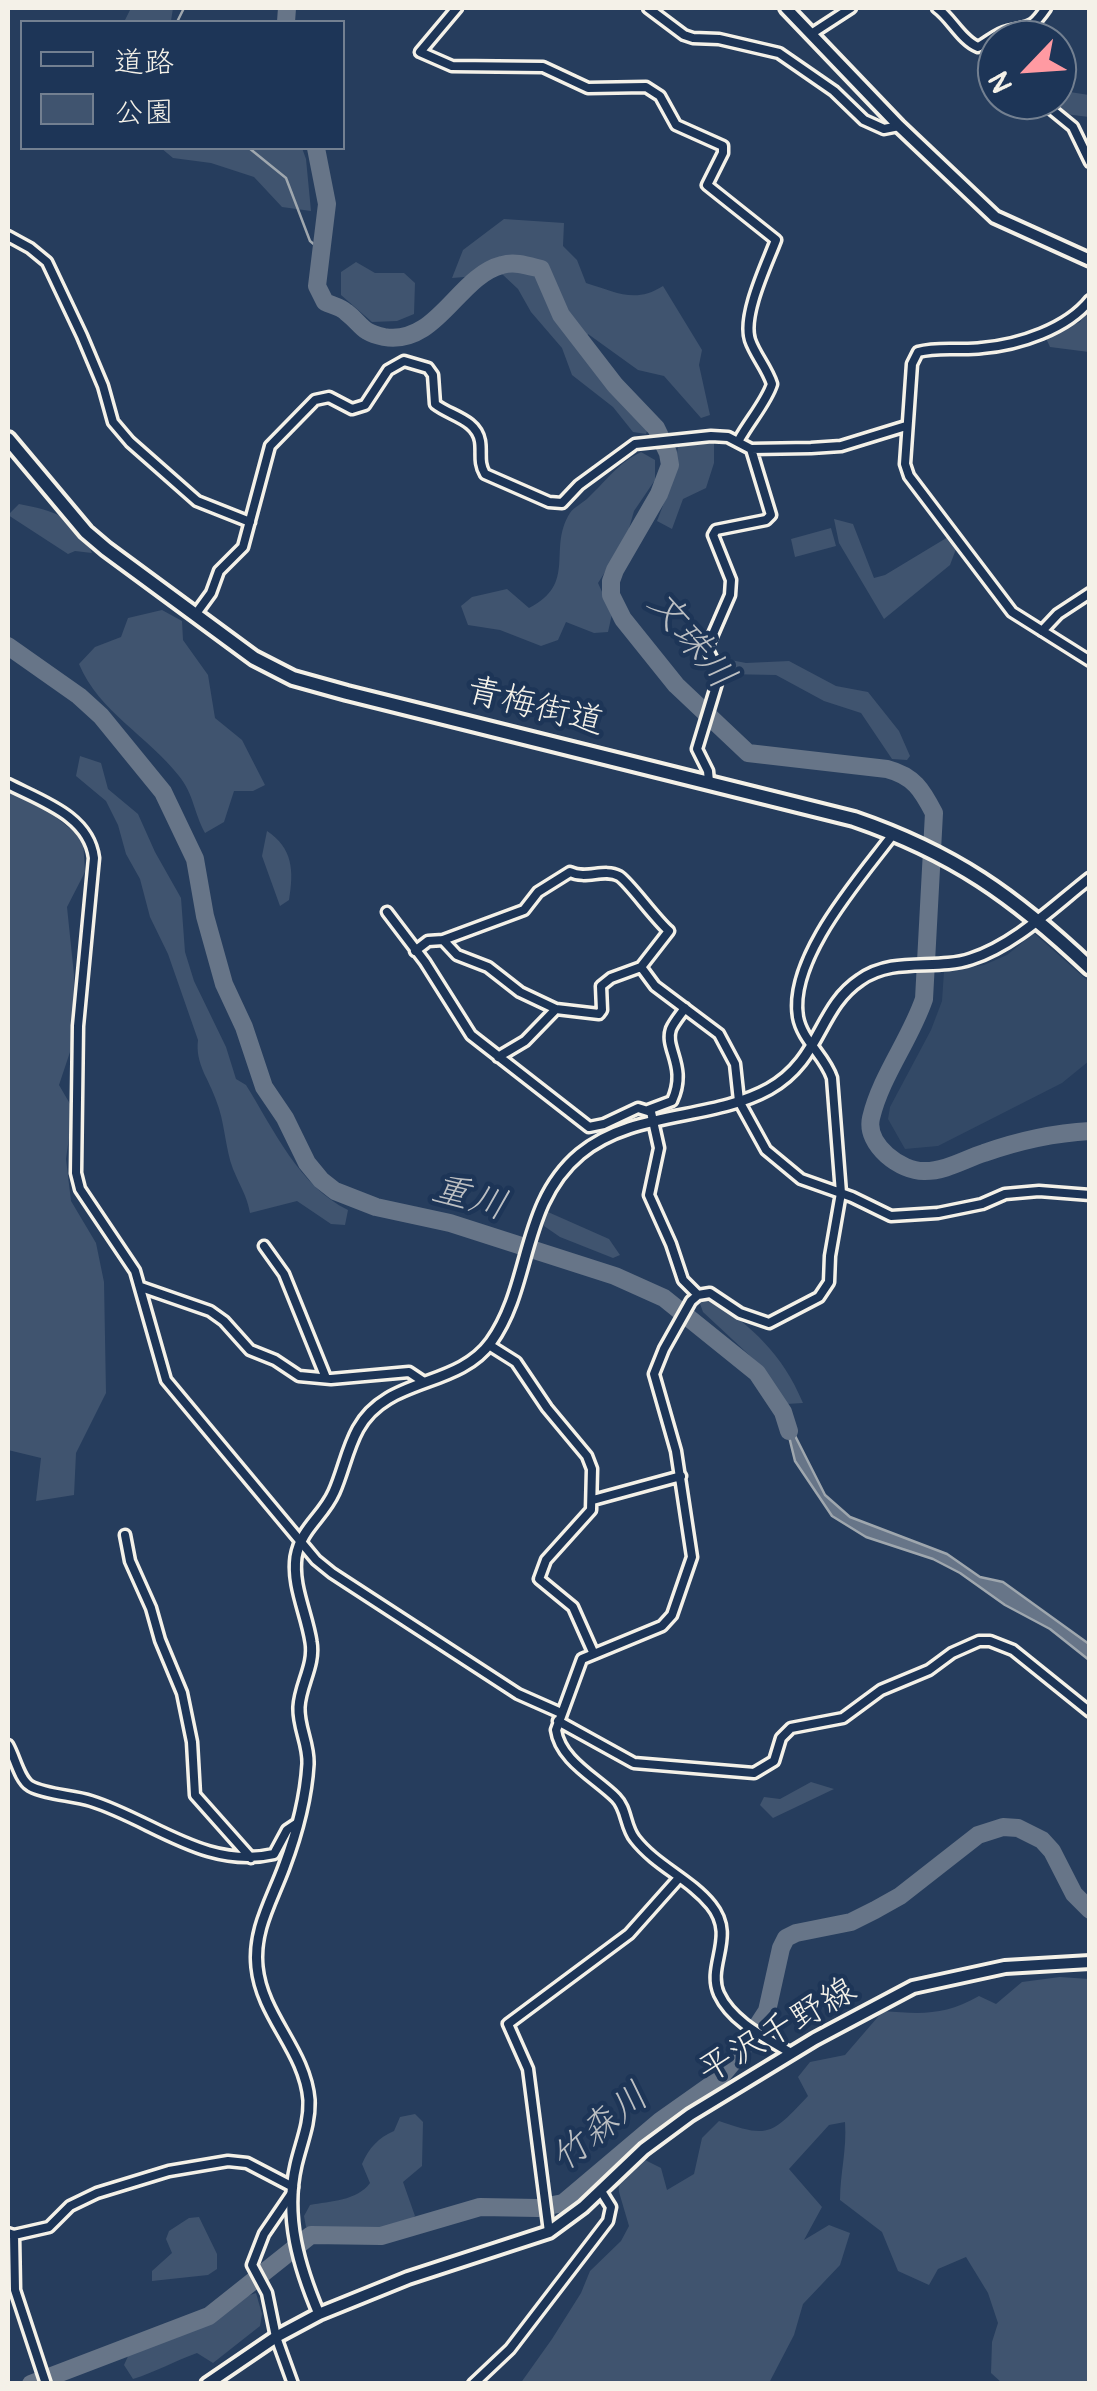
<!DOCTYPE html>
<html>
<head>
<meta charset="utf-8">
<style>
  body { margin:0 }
  #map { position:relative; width:1097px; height:2391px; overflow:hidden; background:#263d5d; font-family:Pangolin,"Klee One",sans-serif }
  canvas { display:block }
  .frame { position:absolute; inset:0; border:10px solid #f4f1e8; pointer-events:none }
  .legend { position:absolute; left:20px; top:20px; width:325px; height:130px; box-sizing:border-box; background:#1d3557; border:2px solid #738091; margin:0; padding:12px 18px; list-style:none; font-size:30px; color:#f4f1e8 }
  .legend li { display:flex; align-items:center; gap:20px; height:50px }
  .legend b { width:50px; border:2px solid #738091 }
  .north { position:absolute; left:977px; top:20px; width:100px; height:100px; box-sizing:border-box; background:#1d3557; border:2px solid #738091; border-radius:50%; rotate:245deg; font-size:28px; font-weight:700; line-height:40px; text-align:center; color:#f4f1e8 }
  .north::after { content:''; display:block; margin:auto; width:35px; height:45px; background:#ff9aa2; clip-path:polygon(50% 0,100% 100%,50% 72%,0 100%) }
</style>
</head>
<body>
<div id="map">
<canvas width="1097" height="2391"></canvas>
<div class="frame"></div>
<ul class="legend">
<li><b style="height:12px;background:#1d3557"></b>道路</li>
<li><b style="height:28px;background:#40546f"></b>公園</li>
</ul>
<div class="north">N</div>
</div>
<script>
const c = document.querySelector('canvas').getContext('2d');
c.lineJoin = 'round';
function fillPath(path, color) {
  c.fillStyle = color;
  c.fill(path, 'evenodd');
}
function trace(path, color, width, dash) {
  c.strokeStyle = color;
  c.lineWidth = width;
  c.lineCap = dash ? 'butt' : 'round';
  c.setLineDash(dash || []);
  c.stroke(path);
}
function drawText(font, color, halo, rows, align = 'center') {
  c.font = font + ' Pangolin,"Klee One",sans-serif';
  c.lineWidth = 9;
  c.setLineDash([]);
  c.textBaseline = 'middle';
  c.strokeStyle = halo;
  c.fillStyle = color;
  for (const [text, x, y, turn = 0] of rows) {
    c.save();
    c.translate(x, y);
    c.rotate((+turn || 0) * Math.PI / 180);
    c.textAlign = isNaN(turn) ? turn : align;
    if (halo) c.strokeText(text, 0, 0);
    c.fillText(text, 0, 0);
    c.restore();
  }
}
const built = new Path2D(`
  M1034,933L1089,982V1061L1062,1083L938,1146L905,1149L888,1119L890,1107L931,1030L942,1001L944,971L984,965L1007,955Z`);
const green = new Path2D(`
  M131,8H173L171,21L124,22Z
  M1057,90L1089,95V117L1057,113L1039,100H1057Z
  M161,148H302L306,159L311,211L282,207L254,177L211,163L173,158Z
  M504,219L564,223L563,246L577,260L586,283C616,292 635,304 663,286L702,350L699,365L710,415L701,418L664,376L638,370L588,334L581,350L648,428L646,434L633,432L613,407L572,375L562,348L531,312L518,289L502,274L452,278L463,250Z
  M356,262L375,273H404L415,283L414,314L397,321L372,322L341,295V272Z
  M1089,308V352L1050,347L1045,336L1080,322Z
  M714,441V463L706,488L683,499L672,529L657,521L672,482L678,447Z
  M641,452L655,460V480L634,511L626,539L598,583L612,614L608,632L594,633L566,622L558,640L541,646L500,630L468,625L461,606L472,597L507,589L529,608C578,583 547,549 570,513C574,507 583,503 588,498C606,481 618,463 641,452Z
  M19,504C52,510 80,518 92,553L75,551L68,554L8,515Z
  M834,519L853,524L874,578L885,575L948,537L956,549L950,565L884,619L839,543Z
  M831,528L836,546L795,557L791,539Z
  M162,610L182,621L183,640L208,675L215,718L242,740L265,785L253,791H234L224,822L205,833C194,813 194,795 179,776C148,736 99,712 79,664L95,647L121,637L128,618Z
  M715,657L746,663L789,661L836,686L868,692L899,731L910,756L907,760L892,759L861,713L824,701L776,675L724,674Z
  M80,756L101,763L108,789L138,814L155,852L181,898L185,952L194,981L226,1047L236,1079L246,1085C274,1130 299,1186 348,1210L345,1225L331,1224L297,1201L250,1213C247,1196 240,1186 233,1169C225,1148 225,1122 216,1100C209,1079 195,1064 198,1040L168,954L150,917L140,879L126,854L118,825L106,801L76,776Z
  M8,785L52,814L83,839L85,872L67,907L74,975L73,1043L59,1085L73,1109L66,1159L71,1201L96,1243L104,1282L106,1393L76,1453L74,1495L36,1501L41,1458L8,1450Z
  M267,831C293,848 294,871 289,900L280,906L262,856Z
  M548,1212L609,1239L620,1255L613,1258L560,1237L544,1226V1218Z
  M709,1297C753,1328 782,1353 803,1403L786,1404L762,1367L703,1312L699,1301Z
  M811,1782L834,1789L773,1818L760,1805L764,1797L780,1799Z
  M1060,1977L1089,1979V2383H1002L991,2373L992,2342L998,2323L988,2293L966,2257L938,2269L929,2285L898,2271L882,2232L840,2200C840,2173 847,2150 845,2122L829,2125L789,2169L822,2207L804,2240L829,2225L850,2233L840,2265L803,2304L794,2335L769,2383L520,2384L552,2339L581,2293L590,2271L621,2241L629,2226L619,2192L618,2176L641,2158L661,2168L667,2190L694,2174L702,2138L719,2121C770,2139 772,2134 808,2096L798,2077L810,2062L845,2055L883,2011C921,2014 944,2016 979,1996L996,2004L1022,1982Z
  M415,2114L423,2122L422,2166L403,2182L415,2216C390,2241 338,2230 306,2227L304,2216L310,2205C330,2201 357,2201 370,2183L362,2164C369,2148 378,2138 394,2131L400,2117Z
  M199,2217L217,2254V2269L208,2275L152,2281V2271L172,2253L166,2239L169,2231L189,2218Z
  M256,2293L262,2314L260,2326L213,2363L197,2353C174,2361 156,2372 133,2379L124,2365L130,2352C161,2340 192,2329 221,2313C234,2305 240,2297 256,2293Z`);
const water = new Path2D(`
  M783,1412L825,1495L850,1517L947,1554L980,1577L1003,1582L1089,1644V1660L1050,1629L1005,1605L960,1573L933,1559L866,1537L832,1516L795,1461Z`);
const stream = new Path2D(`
  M177,22L184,8
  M249,148L286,178L310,241L322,251`);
const river = new Path2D(`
  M286,22L287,8
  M316,148L327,204L317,286L325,302C331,305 341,307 346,312C363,325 360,332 384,337C437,346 458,276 502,265C515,261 529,266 541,269L561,315L615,385L656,428L668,453L670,465L659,494L615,570L611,581V595L623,619L676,685L748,753L887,769C914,776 922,790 934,813L924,999C910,1040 881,1076 871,1118C865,1145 901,1172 925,1171C946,1171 965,1159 984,1153C1018,1141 1054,1133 1090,1131
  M8,646L79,696L101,716L163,792L195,859L205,916L224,984L244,1027L264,1087L285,1118L307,1163L321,1180L335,1191L376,1207L450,1223L615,1276L664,1298L757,1373L783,1412L789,1431
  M31,2384L209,2316L311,2235L381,2236L480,2207L538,2208L563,2203L660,2121L718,2080L738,2056L767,2011L781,1948L786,1938L796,1933L851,1922L875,1910L900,1896L978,1835L1003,1827L1018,1828L1042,1840L1052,1851L1074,1894L1090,1910`);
const minor = new Path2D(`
  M457,8L420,52L452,66L543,67L588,88L646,87L660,96L676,125L723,146V153L707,185L776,240C767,264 742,315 750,340C755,355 767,368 772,384C767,401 748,423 739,440
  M648,8L684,35L693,38L719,39L779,53L834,91L864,120L884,129L899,126
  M937,8C951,18 962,41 978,47C988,42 997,33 1007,31C1030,25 1031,30 1046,8
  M811,34L851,8
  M1040,100L1073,127L1090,162
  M8,236L30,248L47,262L82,336L103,386L113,422L130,442L197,501L250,522
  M1090,300C1067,329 1019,345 982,348C961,351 939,346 918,352L912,364L905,464L909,476L1012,612L1090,661
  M195,615L211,593L219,571L243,547L270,446L315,400L329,397L352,409L365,405L388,370L404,361L428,368L433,375L435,404C450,416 476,419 480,441C482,453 478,462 485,474L549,502L562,503L579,485L635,444L711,436L728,437L751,449L811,448L841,446L906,426
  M1042,631L1058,614L1090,593
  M709,782L708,771L697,749L717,683L718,670L707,648L730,595L731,580L713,535L716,530L766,520L771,515L751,449
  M8,784C41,801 89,816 94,858L78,1026L76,1173L80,1189L135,1271L166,1380L316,1560L332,1573L518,1694L561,1713
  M387,912L425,962L471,1035L589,1127L604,1124L638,1108L651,1112L659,1148L649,1195L671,1244L683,1280L698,1295
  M443,940L457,955L488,967L520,992L556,1009
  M415,951L428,941L443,940L524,910L538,892L570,872C586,880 604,868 619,876C628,881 655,919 669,931L641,967L611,978L601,986L602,1010L599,1014L556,1009L525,1041L498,1057
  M641,967L655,986L719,1034L735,1064L739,1101L766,1150L801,1179L852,1197L891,1216L938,1213L982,1204L1005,1194L1039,1191L1090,1195
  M648,1110L672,1101C688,1066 664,1049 671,1029C674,1022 681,1014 685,1008
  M264,1246L284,1274L326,1378
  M141,1287L210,1311L224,1321L250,1350L275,1360L299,1376L331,1379L409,1372L424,1382
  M489,1345L516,1362L547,1408L587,1456L592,1469L591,1510L546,1560L539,1579L573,1607L593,1652
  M593,1500L681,1476
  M125,1535L130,1561L151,1608L160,1640L182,1693L192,1742L195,1795L251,1858
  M558,1721L634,1763L754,1773L774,1761L781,1738L791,1728L843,1718L881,1690L929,1670L952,1653L979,1641H990L1013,1650L1090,1712
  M8,1745C15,1757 19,1779 30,1786C46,1795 73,1795 91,1801C152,1820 206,1870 274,1854L287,1830L296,1824
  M791,2053C766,2038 732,2022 719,1994C706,1965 737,1937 711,1905C690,1879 656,1866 635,1839C625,1827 627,1809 616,1798C596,1778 560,1760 556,1730L582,1659L662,1626L672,1615L692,1557L676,1451L654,1374L664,1349L691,1301L698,1295L710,1293L740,1313L769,1323L819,1297L829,1282L830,1256L841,1193L832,1078C825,1056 802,1040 798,1017C788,958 861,877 894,833
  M292,2193L264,2234L252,2265L267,2293L276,2337L293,2384
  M549,2232L528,2069L508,2024L629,1934L678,1879
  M8,2233L14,2235L49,2227L70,2206L97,2193L169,2171L228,2161L247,2163L293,2187
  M14,2235L15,2290L46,2384
  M473,2384L510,2349L608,2221L611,2207L601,2191`);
const tertiary = new Path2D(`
  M319,2314C299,2267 284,2217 296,2165C301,2143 310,2124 309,2100C305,2050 262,2017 257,1967C253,1930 272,1900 284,1867C296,1835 306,1798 308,1764C309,1744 298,1727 299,1707C300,1685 315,1665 311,1642C307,1614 292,1586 296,1557C301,1528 323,1517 334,1492C343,1472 347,1449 358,1429C387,1376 457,1389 491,1342C532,1285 520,1204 580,1154C633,1110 711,1121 769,1089C821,1060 818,1008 860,980C894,956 935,971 971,959C1015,945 1054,906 1090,878`);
const secondary = new Path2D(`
  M786,8L899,126L995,217L1090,260
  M207,2384L276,2337L319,2314L408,2278L549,2232L583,2207L644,2149L690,2115L815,2039L913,1987L1005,1967L1090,1962`);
const trunk = new Path2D(`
  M8,439L86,532L106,549L254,658L293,678L347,693L854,819C953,853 1014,896 1090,968`);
const streetNames = [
  ["青梅街道",535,708,14],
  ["平沢千野線",778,2032,-30]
];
const waterNames = [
  ["文珠川",690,641,51],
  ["重川",469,1199,16],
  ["竹森川",601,2129,-40]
];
fillPath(built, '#334966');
fillPath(green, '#40546f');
fillPath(water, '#677588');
trace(water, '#9fa7ae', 2.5);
trace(stream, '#9fa7ae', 2.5);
trace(river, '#677588', 18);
trace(minor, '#f4f1e8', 15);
trace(tertiary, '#f4f1e8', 16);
trace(secondary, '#f4f1e8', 18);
trace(trunk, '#f4f1e8', 20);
trace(minor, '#1d3557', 8);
trace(tertiary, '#1d3557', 9);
trace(secondary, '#1d3557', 10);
trace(trunk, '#1d3557', 12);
drawText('35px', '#f4f1e8', '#1d3557', streetNames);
drawText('italic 38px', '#bcbfc2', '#1d3557', waterNames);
</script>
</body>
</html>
